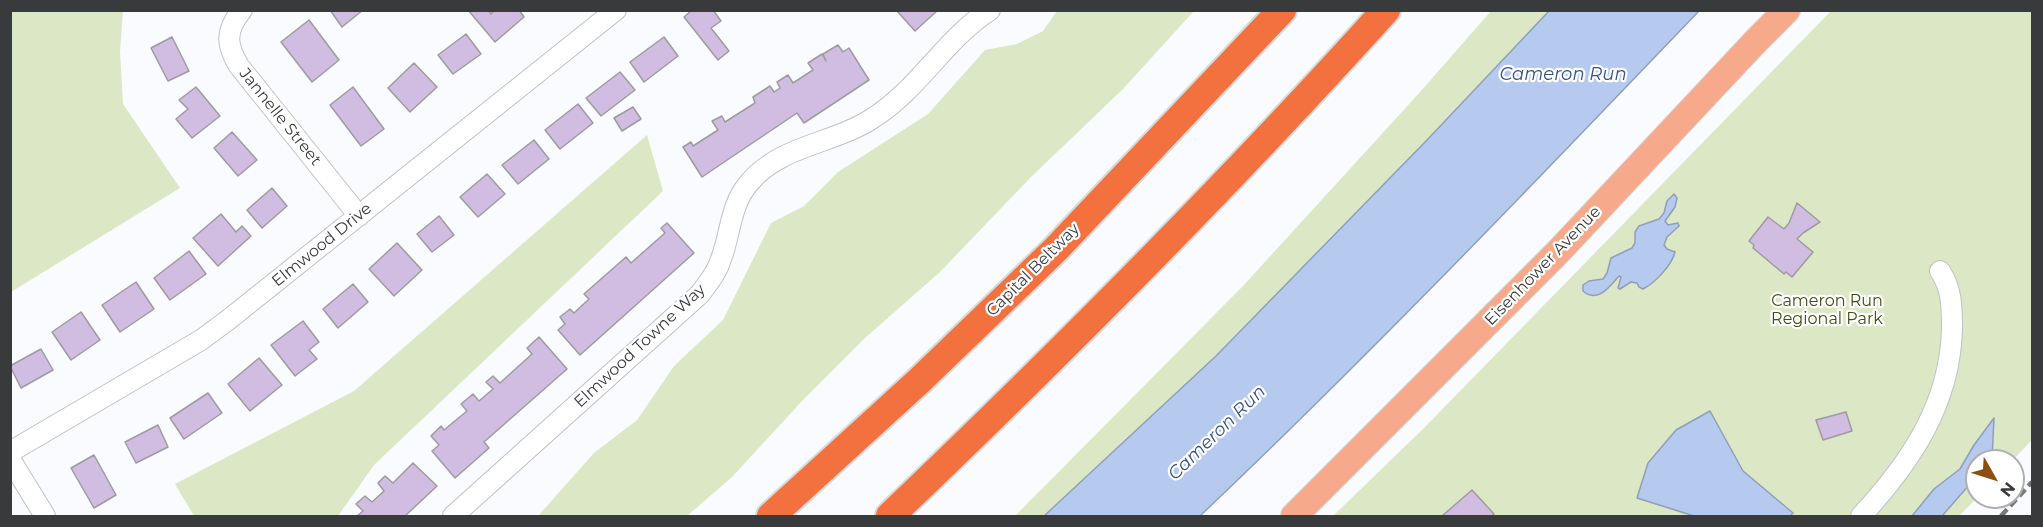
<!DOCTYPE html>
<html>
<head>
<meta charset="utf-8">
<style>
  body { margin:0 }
  #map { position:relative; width:2043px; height:527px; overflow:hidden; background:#fafbfe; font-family:Montserrat,sans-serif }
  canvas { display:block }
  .frame { position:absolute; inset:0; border:12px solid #393a3c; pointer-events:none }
  .north { position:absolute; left:1965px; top:449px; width:60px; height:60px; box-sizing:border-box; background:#fff; border:2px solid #b0b0b1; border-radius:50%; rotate:129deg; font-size:16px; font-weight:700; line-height:24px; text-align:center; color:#393a3c }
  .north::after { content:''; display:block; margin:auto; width:21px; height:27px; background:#8c4e12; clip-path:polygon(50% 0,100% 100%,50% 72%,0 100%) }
</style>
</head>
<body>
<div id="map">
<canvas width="2043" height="527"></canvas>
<div class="frame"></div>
<div class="north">N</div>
</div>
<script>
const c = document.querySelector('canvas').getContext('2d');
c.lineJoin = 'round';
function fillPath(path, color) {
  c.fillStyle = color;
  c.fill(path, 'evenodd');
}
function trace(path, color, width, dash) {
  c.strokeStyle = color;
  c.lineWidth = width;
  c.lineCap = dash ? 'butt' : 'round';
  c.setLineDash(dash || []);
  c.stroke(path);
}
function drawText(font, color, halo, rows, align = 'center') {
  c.font = font + ' Montserrat,sans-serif';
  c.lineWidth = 4.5;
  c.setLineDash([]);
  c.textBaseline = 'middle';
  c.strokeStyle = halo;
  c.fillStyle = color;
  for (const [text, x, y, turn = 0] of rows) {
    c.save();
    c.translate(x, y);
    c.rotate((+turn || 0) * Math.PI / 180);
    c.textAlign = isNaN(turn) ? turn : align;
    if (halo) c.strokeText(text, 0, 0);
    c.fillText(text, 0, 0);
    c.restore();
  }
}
const green = new Path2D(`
  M11,10L123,11L120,52L123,104L180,188L11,292Z
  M1057,11H1194L1123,89L1031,177L940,272L865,338L803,400L732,477L687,516H538L594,453L637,420L674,366L723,320L771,223L804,206L838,172L928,114L985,50L1017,44L1043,31Z
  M1491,11H1549L1428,139L1216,356L1044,516H1015L1243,286L1421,91Z
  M1831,11H2032V440L2012,461H1977L1978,497L1959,516H1333L1423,429Z
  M647,135L663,191L374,465L338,516H194L175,484L354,391Z`);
const water = new Path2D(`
  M1549,11H1699C1535,182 1372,353 1200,516H1044L1216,356L1428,139Z
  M1674,194L1677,198L1675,207L1665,221L1668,225L1678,223L1679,226L1667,237L1664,245L1667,249L1675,252C1672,265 1655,283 1643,289L1639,287L1637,283L1631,282L1620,289L1618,288L1621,277L1619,276C1610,286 1598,304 1583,291V285L1589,281L1603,279L1607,273L1611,258L1632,248L1635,243V232L1639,226L1659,219L1664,213L1667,201Z
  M1710,411L1743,471L1793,513L1790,516H1694L1637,498L1648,463L1676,430Z
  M1994,418L1992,459L1990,461H1977V476L1942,516H1912L1934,489L1960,469L1974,445Z`);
const building = new Path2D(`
  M330,10H363L342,27Z
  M468,10H488L491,14L495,10H519L524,17L495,42Z
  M692,10H713L721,21L711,28L729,51L718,60L684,17Z
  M896,10H938L915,31Z
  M309,20L339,60L312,82L281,42Z
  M466,34L481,54L453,74L438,55Z
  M172,37L189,71L168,81L151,48Z
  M664,37L678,56L644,82L630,62Z
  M838,45L843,52L849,48L869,80L804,123L797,113L702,177L683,147L691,142L693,146L718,130L712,121L722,116L725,122L755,103L753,97L770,86L774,92L780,88L777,82L788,75L793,83L813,70L808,63L822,54L826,61L823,54Z
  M414,63L437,87L410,112L388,88Z
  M620,72L635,90L601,116L586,98Z
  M196,87L220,116L192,138L176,119L188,109L179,100Z
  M353,87L384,129L361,146L330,105Z
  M578,104L593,123L560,149L545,130Z
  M633,107L641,119L622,131L614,118Z
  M232,132L257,160L238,176L214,148Z
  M534,140L549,159L518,184L502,165Z
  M487,174L505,194L478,217L460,197Z
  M272,188L287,206L262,228L247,210Z
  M1797,203L1820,222L1803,233L1797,239L1813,252L1792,277L1786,272L1784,274L1753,248L1754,245L1749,241L1768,217L1784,229L1789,223Z
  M221,214L236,232L242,226L251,236L218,266L193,238Z
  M439,216L454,235L432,252L417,234Z
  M667,223L694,253L580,355L558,330L565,324L560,317L570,309L574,313L589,299L584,294L626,257L631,263L665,233L661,228Z
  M397,243L422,270L394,296L369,269Z
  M189,251L206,274L170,300L154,278Z
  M136,282L154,309L120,332L102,305Z
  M353,284L368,302L338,328L323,309Z
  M81,312L100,340L71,360L52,332Z
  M303,321L319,342L309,350L317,359L295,376L271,345Z
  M539,337L567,369L484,442L489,448L455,478L432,451L439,445L431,436L441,426L444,430L467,411L461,404L473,394L479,401L493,389L486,382L493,376L500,383L532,354L527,348Z
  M41,349L53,370L21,388L10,366Z
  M259,358L282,385L250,411L228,384Z
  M208,393L222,413L184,439L170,418Z
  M1846,412L1852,431L1823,440L1816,420Z
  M158,425L168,447L136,463L125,442Z
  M94,455L116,495L94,508L71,468Z
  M413,463L437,486L405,516H357L363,511L356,504L365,496L372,502L384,491L378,483L385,476L393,483Z
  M1472,490L1494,514L1491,516H1442Z`);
const minor = new Path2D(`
  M242,10C225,31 226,45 239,66L359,216
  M10,452L201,340L228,320L616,10
  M10,459L45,516
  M453,516L700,294C708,283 717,273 721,259C731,233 730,205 749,183C780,145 834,144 873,118C919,89 944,40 990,10
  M1861,516C1911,462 1950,404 1952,329C1952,307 1952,289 1940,271`);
const major = new Path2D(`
  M1294,516L1558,252L1756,41L1787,10`);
const highway = new Path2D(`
  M771,516L919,381L1056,249L1282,10
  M890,516C1061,353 1227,186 1386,10`);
const rail = new Path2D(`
  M2001,516L2032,482`);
const streetNames = [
  ["Jannelle Street",280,117,51],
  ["Elmwood Drive",322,245,-39],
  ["Eisenhower Avenue",1543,266,-46],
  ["Capital Beltway",1033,270,-45],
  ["Elmwood Towne Way",640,346,-43]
];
const parkNames = [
  ["Cameron Run",1827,301],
  ["Regional Park",1827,319]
];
const waterNames = [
  ["Cameron Run",1563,75],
  ["Cameron Run",1217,433,-44]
];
fillPath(green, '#dce7c5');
fillPath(water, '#b5caee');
trace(water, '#909fb9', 1.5);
fillPath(building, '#d1bde2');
trace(building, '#9e9ba0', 1.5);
trace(minor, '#c0c1c6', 22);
trace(major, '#d7d8d8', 28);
trace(highway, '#d7d8d8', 32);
trace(minor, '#fff', 20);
trace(major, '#f7aa8b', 26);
trace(highway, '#f2713e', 28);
trace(rail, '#78797c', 4.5, [9, 4.5]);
drawText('16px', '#393a3c', '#fff', streetNames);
drawText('16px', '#414f12', '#fff', parkNames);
drawText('italic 18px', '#385383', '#fff', waterNames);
</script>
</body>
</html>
